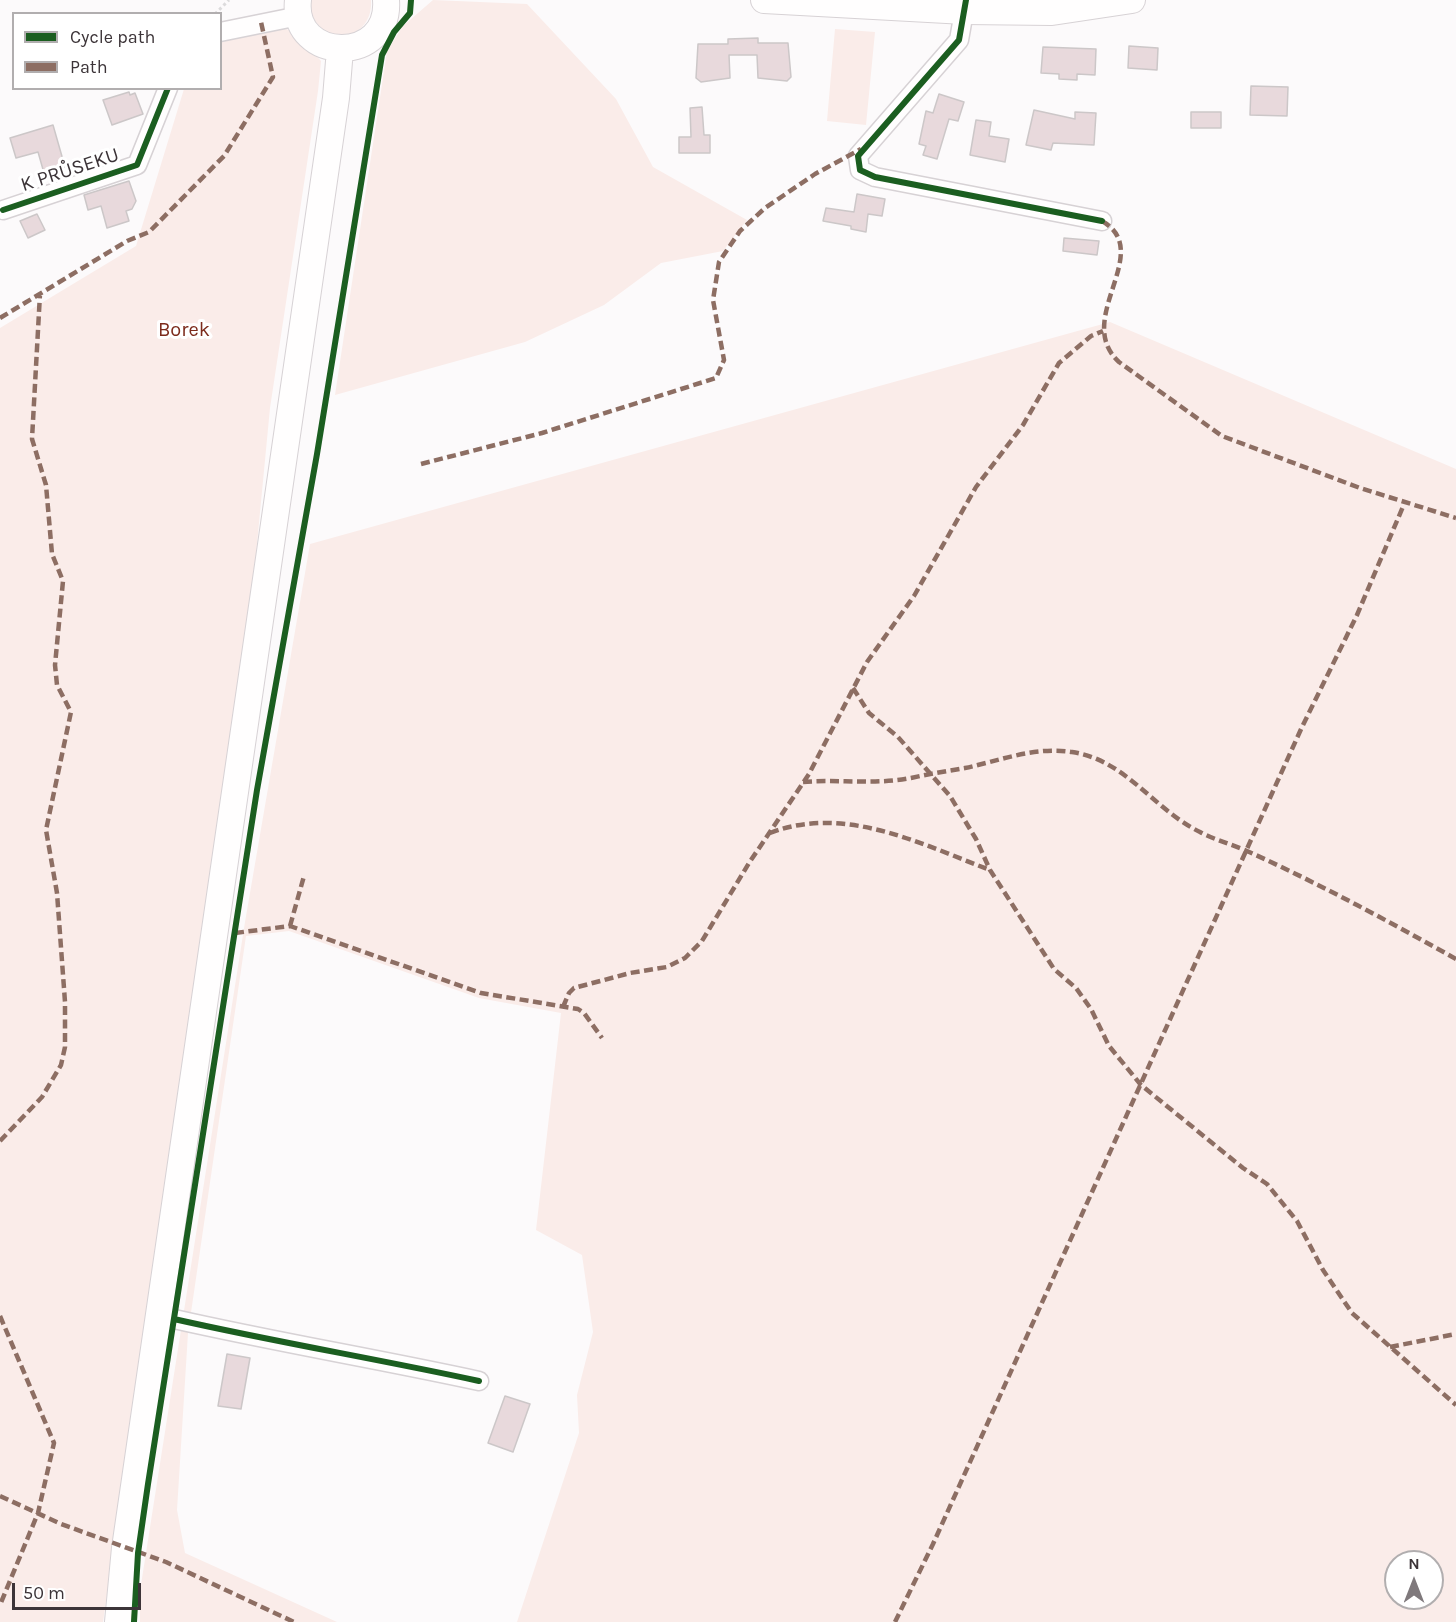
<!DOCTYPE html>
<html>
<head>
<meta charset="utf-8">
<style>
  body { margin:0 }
  #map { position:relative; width:1456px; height:1622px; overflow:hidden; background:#fcfafb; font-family:Karla,sans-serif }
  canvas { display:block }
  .legend { position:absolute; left:12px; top:12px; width:210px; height:78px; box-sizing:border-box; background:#fff; border:2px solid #b1aeaf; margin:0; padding:8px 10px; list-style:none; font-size:18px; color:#3c3438 }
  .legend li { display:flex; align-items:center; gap:12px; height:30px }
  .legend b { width:30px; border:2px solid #b1aeaf }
  .north { position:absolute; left:1384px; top:1550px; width:60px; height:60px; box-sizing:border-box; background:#fff; border:2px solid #b1aeaf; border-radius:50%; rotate:0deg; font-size:16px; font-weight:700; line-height:24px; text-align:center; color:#3c3438 }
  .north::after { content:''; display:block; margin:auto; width:21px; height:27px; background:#7f797c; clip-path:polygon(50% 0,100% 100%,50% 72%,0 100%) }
  .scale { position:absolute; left:12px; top:1583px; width:129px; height:27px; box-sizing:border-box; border:3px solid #3c3438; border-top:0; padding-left:8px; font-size:18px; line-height:21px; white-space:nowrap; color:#3c3438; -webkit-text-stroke:4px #fff; paint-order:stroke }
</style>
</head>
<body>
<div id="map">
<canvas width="1456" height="1622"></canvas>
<ul class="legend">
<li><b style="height:8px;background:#1b5e20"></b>Cycle path</li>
<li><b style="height:8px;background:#8d6e63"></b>Path</li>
</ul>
<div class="north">N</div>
<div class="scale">50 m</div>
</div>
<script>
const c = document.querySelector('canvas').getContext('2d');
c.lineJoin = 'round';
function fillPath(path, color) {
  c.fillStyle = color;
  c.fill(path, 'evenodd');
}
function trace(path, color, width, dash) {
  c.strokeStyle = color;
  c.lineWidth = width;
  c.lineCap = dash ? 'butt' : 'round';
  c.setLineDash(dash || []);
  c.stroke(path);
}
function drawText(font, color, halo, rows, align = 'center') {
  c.font = font + ' Karla,sans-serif';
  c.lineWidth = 6;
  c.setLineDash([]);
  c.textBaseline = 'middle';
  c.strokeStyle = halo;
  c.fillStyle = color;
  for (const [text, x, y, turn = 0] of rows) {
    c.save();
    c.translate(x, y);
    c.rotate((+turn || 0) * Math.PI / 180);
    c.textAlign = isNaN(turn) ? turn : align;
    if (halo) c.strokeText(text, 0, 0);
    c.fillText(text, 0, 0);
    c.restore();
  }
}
const green = new Path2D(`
  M310,0H371C374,46 310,49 310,0Z
  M433,0L527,4L616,99L653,167L747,220L723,251L661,263L604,305L525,342L335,395L387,51L403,26Z
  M281,28L294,31L321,61L318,91L270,408L256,554L103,1622H0V328L136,246L184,89L220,88L221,42Z
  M835,29L875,32L866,125L827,121Z
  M1110,322L1456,469V1622H517L579,1433L577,1395L593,1332L582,1255L536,1230L561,1013L479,998L289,931L246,936L188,1333L177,1510L185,1553L337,1622H140V1591L245,922L310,544ZM1396,1562H1432V1598H1396Z`);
const building = new Path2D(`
  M758,38V43H788L791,77L787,81L758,78L757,55H729L730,78L701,82L696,78L698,44H728V39Z
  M1129,46L1158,48L1157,70L1128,68Z
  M1043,47L1096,49L1095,75L1077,74V80L1059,79V74L1041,73Z
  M1251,86L1288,87L1287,116L1250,115Z
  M129,92L130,95L135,93L143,114L112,125L103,100Z
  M939,94L964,102L958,121L949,119L937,159L923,155L926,146L919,144L926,111L933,113Z
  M702,107L704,135H710V153H679V137H691L690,108Z
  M1034,110L1075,119V112L1096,113L1094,145L1053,143L1051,150L1026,145Z
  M1191,112H1221V128H1191Z
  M976,120L991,122L989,136L1009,139L1005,162L970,155Z
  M53,125L65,167L44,173L38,152L16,158L10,138Z
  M129,181L136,201L132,209L126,211L129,221L107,228L101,206L88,210L84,195Z
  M857,194L885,199L882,216L868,214L866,232L851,229V226L823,221L826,208L854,212Z
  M37,214L45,230L28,238L20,221Z
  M1064,238L1099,241L1097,255L1063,251Z
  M227,1354L250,1358L241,1409L218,1406Z
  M505,1396L530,1404L513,1452L488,1443Z`);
const path = new Path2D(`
  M215,14L229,0`);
const street = new Path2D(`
  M966,0L959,40L858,156L860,170L875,177L1102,221
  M220,32L299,16
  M3,210L137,165L168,88
  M174,1319C275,1342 378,1359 479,1381`);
const secondary = new Path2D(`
  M298,0C291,63 391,65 386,0
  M764,0L965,11L1052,12L1132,0
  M118,1622L125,1548L336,98L340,49`);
const quiet = new Path2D(`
  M1102,221C1156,252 1072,319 1119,362L1222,436L1360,488L1456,518
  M0,318L127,241L149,232L224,156L273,77L261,22
  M421,464L542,433L716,378L724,360L713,300L719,262L740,231L765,208L815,174L861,149
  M853,688L869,713L898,737L950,796L976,839L990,870L1054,969L1076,988L1091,1009L1109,1046L1141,1085L1243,1168L1267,1184L1297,1221L1323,1270L1352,1313L1456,1405
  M803,782C839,779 875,785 911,778C929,774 947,771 965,768C999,761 1035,746 1072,752C1126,760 1153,809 1200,832C1215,840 1231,844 1247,851C1318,883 1388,921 1456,959
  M770,833C844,804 921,844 990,870
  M290,926L304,876
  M235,933L290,926L481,993L578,1009L584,1013L602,1038
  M563,1007L569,993L574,988L630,973L667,967L685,958L702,941L749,863L809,774L867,662L914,596L976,487L1023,425L1059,363L1091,336L1103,331
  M0,1141L42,1097L61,1065L65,1047V1002L57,893L46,830L71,712L57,685L55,665L63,581L52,554L46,485L32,439L40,294
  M0,1316L54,1443L38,1513L0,1605
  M1390,1347L1456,1334
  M0,1496L61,1524L166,1562L294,1622
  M895,1622L933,1544L1302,727L1357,615L1405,502`);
const cycleway = new Path2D(`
  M966,0L959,40L858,156L860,170L875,177L1102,221
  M3,210L137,165L168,88
  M174,1319C275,1342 378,1359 479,1381
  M134,1622L138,1553L148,1484L257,790L317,454L382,55L394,32L410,13L411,0`);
const streetNames = [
  ["K PRŮSEKU",70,170,-18]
];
const parkNames = [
  ["Borek",184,330]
];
fillPath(green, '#faece9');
fillPath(building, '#e8d9dc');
trace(building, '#ccc7c8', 1.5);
trace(street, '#d7d2d5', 21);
trace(secondary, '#d7d2d5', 28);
trace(path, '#dcdbdc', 3, [3, 3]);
trace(street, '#fffefe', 18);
trace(secondary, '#fffefe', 26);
trace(quiet, '#8d6e63', 4.5, [9, 4.5]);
trace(cycleway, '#1b5e20', 6);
drawText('20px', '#3c3438', '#fff', streetNames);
drawText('20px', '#7c2b1c', '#fff', parkNames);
</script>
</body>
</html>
